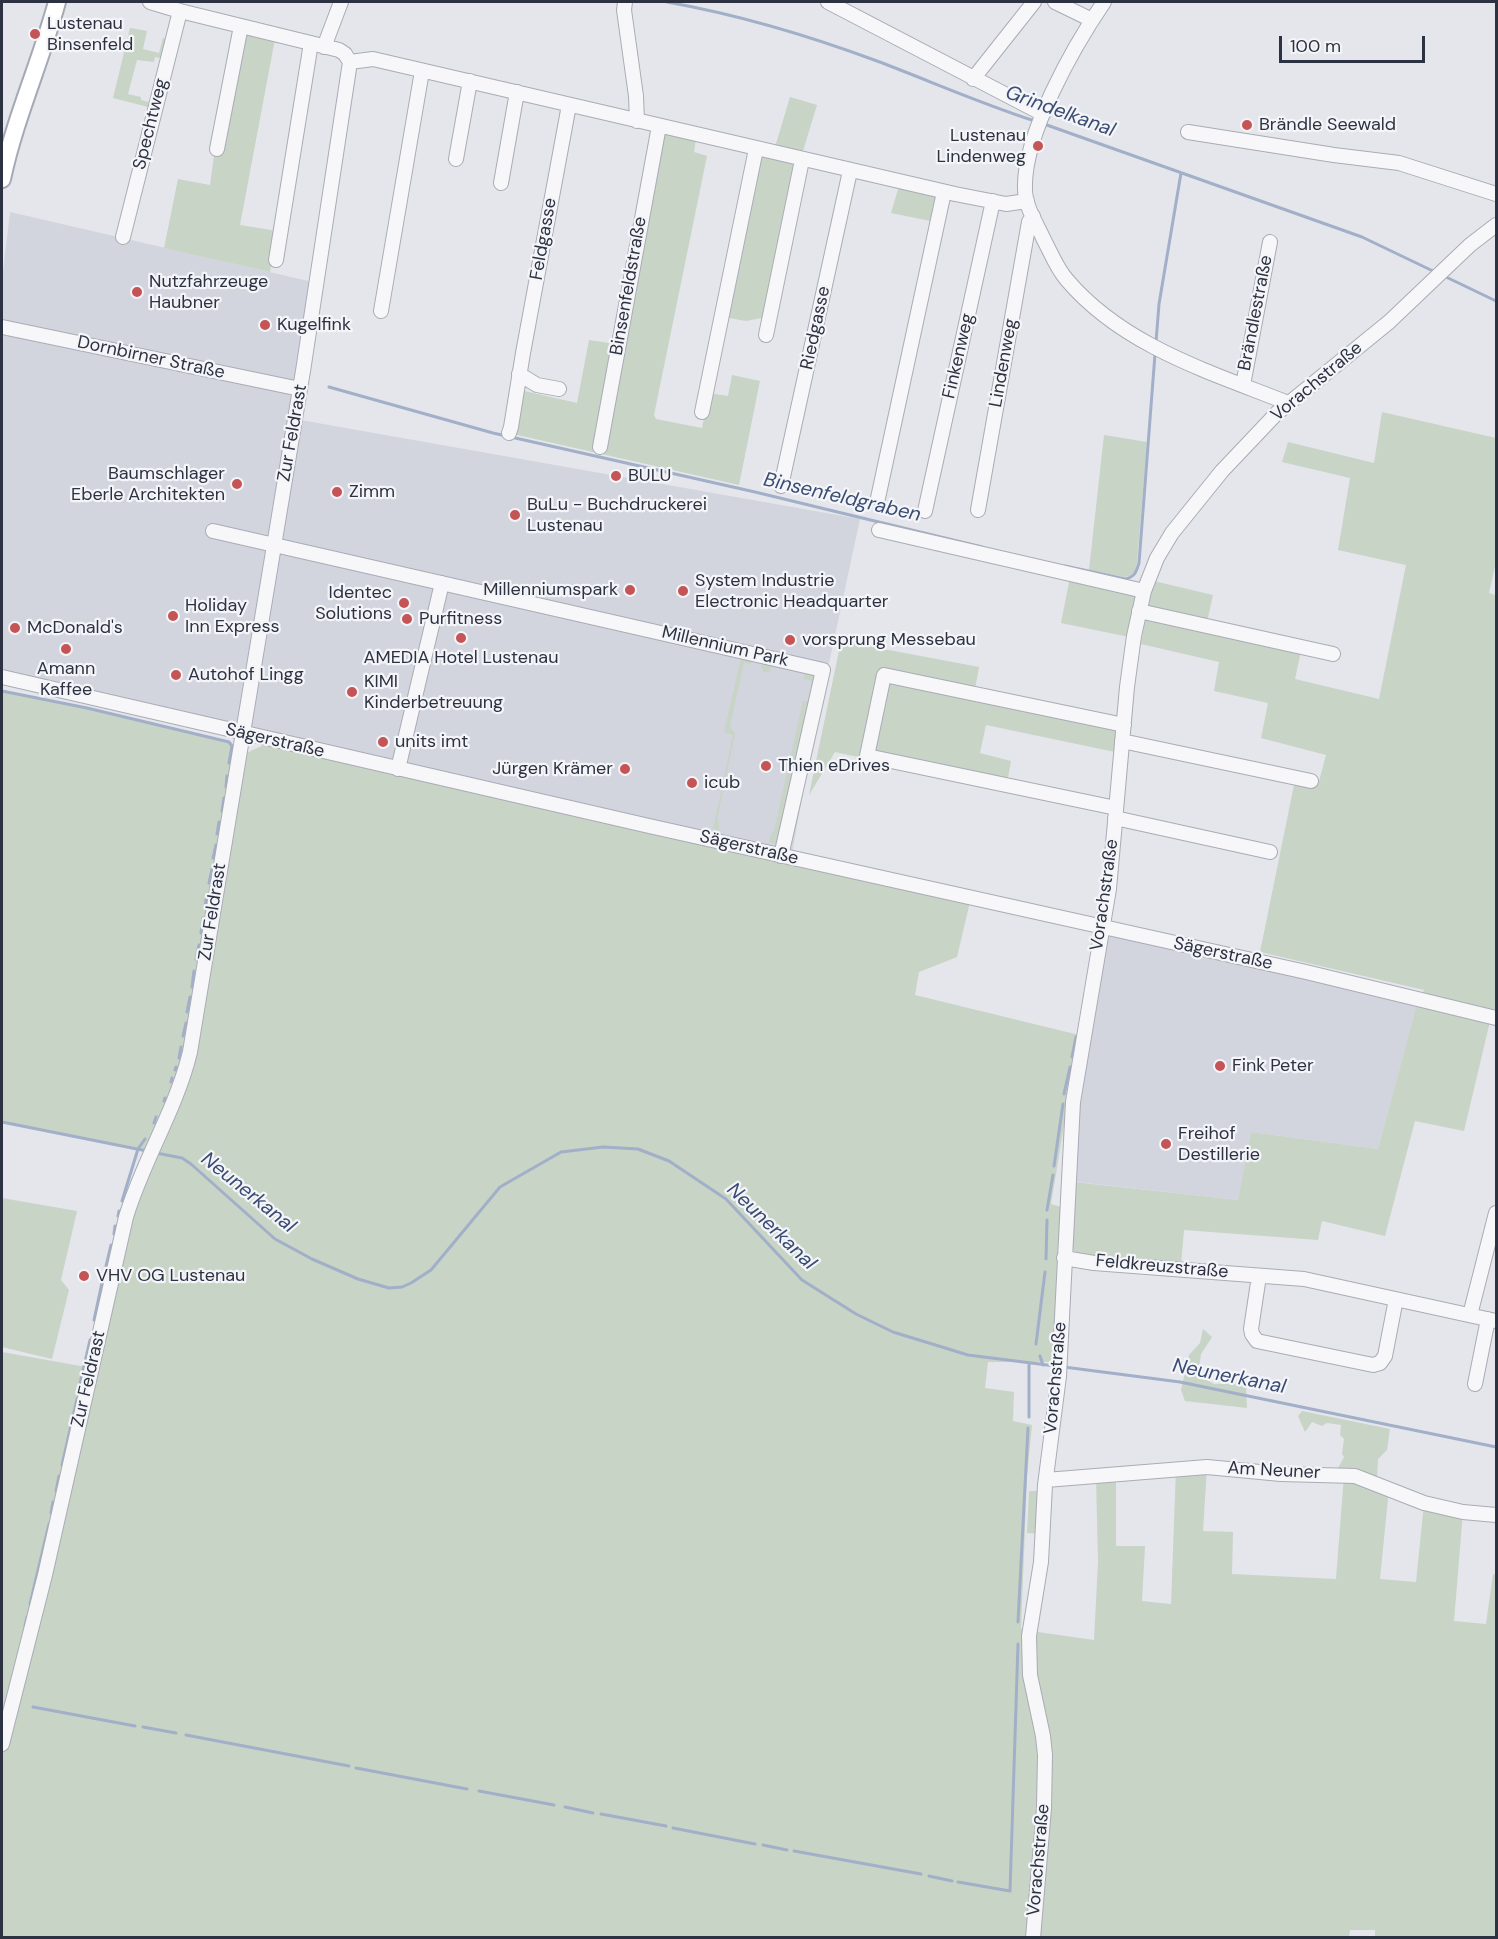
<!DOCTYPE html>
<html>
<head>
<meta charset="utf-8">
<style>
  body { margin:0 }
  #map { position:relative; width:1498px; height:1939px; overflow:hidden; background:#e4e6eb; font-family:"DM Sans",sans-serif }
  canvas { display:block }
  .frame { position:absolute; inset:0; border:3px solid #2d3242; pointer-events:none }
  .scale { position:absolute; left:1279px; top:36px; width:146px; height:27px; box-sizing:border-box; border:3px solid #2d3242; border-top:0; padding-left:8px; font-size:18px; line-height:21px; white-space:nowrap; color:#2d3242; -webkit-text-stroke:4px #f4f5f8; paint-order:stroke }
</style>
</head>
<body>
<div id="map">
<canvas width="1498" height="1939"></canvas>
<div class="frame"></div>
<div class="scale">100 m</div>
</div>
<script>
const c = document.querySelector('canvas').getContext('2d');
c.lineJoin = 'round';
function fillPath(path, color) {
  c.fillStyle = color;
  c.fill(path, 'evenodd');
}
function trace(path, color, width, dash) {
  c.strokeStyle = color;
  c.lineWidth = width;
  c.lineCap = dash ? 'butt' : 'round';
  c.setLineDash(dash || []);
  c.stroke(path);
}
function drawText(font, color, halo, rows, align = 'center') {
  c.font = font + ' "DM Sans",sans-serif';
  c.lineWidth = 4.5;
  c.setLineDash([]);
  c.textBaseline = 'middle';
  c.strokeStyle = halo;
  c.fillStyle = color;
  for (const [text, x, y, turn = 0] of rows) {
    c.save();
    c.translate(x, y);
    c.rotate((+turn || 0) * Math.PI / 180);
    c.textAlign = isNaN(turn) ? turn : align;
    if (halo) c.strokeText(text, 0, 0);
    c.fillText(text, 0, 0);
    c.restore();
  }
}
const built = new Path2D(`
  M10,212L317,283L295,419L860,519L811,747L793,849L786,858L2,677V280Z
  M1103,927L1419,999L1378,1149L1251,1132L1238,1200L1068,1181Z`);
const green = new Path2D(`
  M130,28L147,31L143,49L159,53L163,38L169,39L165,59L155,57L154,62L137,60L128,94L141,97V100L152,103V108L113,98Z
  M243,33L275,39L240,225L277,231L270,272L164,248L178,179L210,185L214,155Z
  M790,97L817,105L803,151L801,153L775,147Z
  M665,132L696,139L694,152L707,156L654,415L656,419L702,428L709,393L728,396L732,375L760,381L739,485L513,434L520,390L577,403L589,340L622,345Z
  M761,154L796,163L767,317L746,321L724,317Z
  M899,186L939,195L935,222L891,213Z
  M1382,412L1496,438V562L1489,593L1495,595L1496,592V1014L1492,1013L1464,1131L1415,1121L1385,1236L1322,1221L1318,1240L1184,1230L1181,1265L1097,1258L1090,1255L1076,1253L1072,1248L1074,1182L1238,1200L1251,1132L1378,1149L1418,1001L1424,990L1260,952L1295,780L1318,785L1326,755L1261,738L1268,703L1214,691L1219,662L1141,644L1146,616L1301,651L1295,679L1379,699L1406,565L1338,550L1350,478L1282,462L1288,442L1374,463Z
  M1104,435L1147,442L1137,563L1134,572L1130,576L1124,577L1089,570Z
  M1073,579L1132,593L1136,596L1129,637L1061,623L1069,582Z
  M1154,581L1213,595L1207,622L1148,609Z
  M841,641L979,667L974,695L1118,728L1115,752L986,725L980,753L1011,761L1006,789L835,752L809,795Z
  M742,654L754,660L750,664L744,662L730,726L735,734L717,820L719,824V830L713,829L733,735L724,732Z
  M763,662L812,674L814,679L778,841L776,844L769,842L771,834L774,831L803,701H808L812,681L804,679L805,672L773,665L769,672H764L761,667Z
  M2,691L87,708L236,745L184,1060L147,1151L2,1122Z
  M264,745L970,902L957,957L919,972L915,995L1079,1035L1051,1204L1061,1207V1253L1056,1362H988L985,1388L1014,1392L1013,1421L1032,1425L1027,1477L1021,1629L1028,1631L1042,1749L1030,1937H2V1352L86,1367L135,1200L190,1068L246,753Z
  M2,1198L77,1211L61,1280L69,1290L52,1359L2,1347Z
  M1203,1329L1212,1337L1201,1354L1198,1375L1214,1384L1246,1383L1247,1408L1185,1401L1181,1390L1189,1355L1200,1343Z
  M1302,1411L1390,1429L1387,1450L1378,1459L1377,1479L1337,1470L1344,1457L1342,1454L1344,1439L1340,1435L1341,1425L1327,1423L1322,1426L1312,1422L1305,1432L1298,1416Z
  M1207,1467L1203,1531L1233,1532L1232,1574L1336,1579L1344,1475L1389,1488L1380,1579L1416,1582L1424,1503L1463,1512L1454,1621L1486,1624L1493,1574L1496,1575V1937H1375V1930H1350L1349,1938L1033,1937L1044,1808L1031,1631L1094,1640L1098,1562L1096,1477L1116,1476V1546H1145L1142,1601L1171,1604L1176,1469Z
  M1029,1491H1041L1039,1534L1027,1533Z`);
const stream = new Path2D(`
  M667,2C740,15 807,35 877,61C930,81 982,104 1035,121
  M1044,124L1362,237L1435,272
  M1446,277L1496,301
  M1156,342L1159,304L1181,173
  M329,387L493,433L755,492L982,547
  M1065,566L1125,579C1135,577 1136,572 1139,563L1155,354
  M2,691L87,708L229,742L232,746L229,763
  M226,787L227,776
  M222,811L224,798
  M217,834L219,822
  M213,858L216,845
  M209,883L212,869
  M205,907L207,894
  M201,933L203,918
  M196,959L199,945
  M192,987L194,971
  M187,1012L190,997
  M183,1036L186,1023
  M1072,1057L1076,1037
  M179,1058L181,1047
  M175,1070L176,1067
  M171,1082L172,1078
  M1064,1094L1070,1067
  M164,1101L165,1098
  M2,1122L147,1151
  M154,1123L156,1117
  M156,1153L182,1158L191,1164L275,1239L312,1259L358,1279L389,1288L402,1287L411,1283L431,1270L500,1187L561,1152L603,1147L638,1149L669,1161L726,1199L802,1280L856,1314L893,1332L968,1355L1055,1366
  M1054,1166L1063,1104
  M122,1201L138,1149L145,1139
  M1047,1210L1053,1175
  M118,1216L119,1211
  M114,1234L115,1226
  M1046,1259L1047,1220
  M106,1266L111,1245
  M94,1320L103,1278
  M1036,1344L1045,1272
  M1040,1356L1043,1365
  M1064,1367L1180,1382L1496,1447
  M79,1388L90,1340
  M1029,1417V1363
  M62,1465L77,1399
  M56,1491L59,1476
  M51,1513L53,1502
  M30,1604L49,1524
  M1018,1622L1028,1428
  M25,1626L27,1617
  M33,1707L135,1726
  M143,1727L176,1733
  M186,1735L349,1766
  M356,1768L467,1789
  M479,1791L554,1805
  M565,1807L593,1813
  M601,1814L666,1826
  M673,1828L755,1844
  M763,1845L787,1850
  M794,1851L921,1874
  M929,1876L952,1881
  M958,1882L1010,1891L1018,1644`);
const minor = new Path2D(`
  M150,2L180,11L339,50L345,54L350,62
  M625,2L624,10L636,96L637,121
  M828,2L1043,114
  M1055,2L1092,20
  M1104,2C1074,46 1023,135 1025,189C1025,207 1037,224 1044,240C1051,253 1057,269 1067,280C1123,346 1210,372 1288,403
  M324,47L341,2
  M350,62L373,59L955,194L1006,204L1027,201
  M973,79L1034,2
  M1188,132L1334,155L1399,163L1496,194
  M217,149L241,26
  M456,159L470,81
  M501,183L517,92
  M123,237L180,11
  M276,260L311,43
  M381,311L422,71
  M2,327L300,389
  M766,335L802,160
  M519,374L537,385L559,389
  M1243,385L1270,242
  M702,412L756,149
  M509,433L511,427L523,353L569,105
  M600,447L659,126
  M781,486L850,171
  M878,498L944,192
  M978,510L1029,222L1033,216
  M925,511L993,201
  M879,530L1144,591
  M213,531L823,670L781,856
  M1139,611L1333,654
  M2,677L649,826L1306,972L1496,1018
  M1122,741L1311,781
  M398,769L442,583
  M1116,808L867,756L884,675L1124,725
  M1115,818L1270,852
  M1064,1258L1094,1263L1304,1279L1496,1321
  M1259,1276L1251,1329L1252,1334L1257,1341L1373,1365L1380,1363L1385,1356L1396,1299
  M1470,1315L1496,1213
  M1475,1384L1488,1319
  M1046,1480L1207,1467L1281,1474L1355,1476L1424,1503L1463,1512L1496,1515
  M2,1744L45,1575L126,1217C143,1160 176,1110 190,1052L303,371L350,62
  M1033,1938L1044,1808L1045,1755L1043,1736L1030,1675L1029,1636L1041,1562L1045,1485L1059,1376L1073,1102L1109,889L1127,687L1134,636L1144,591L1157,558L1172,533L1222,471L1277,413L1389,322L1470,245L1496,225`);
const major = new Path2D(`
  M2,179C15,118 41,61 57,2`);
const markers = [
  [35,34,6,"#c55456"],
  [1247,125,6,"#c55456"],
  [1038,146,6,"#c55456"],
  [137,292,6,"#c55456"],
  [265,325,6,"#c55456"],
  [616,476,6,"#c55456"],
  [237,484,6,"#c55456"],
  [337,492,6,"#c55456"],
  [515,515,6,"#c55456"],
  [630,590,6,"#c55456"],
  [683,591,6,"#c55456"],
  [404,603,6,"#c55456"],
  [173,616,6,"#c55456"],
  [407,619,6,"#c55456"],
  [15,628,6,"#c55456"],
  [461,638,6,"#c55456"],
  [790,640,6,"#c55456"],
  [66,649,6,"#c55456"],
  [176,675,6,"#c55456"],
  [352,692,6,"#c55456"],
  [383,742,6,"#c55456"],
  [766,766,6,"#c55456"],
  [625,769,6,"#c55456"],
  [692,783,6,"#c55456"],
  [1220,1066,6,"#c55456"],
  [1166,1144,6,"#c55456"],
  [84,1276,6,"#c55456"]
];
const poiNames = [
  ["Lustenau",47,24],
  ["Binsenfeld",47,45],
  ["Brändle Seewald",1259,125],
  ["Lustenau",1026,136,"right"],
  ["Lindenweg",1026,157,"right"],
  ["Nutzfahrzeuge",149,282],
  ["Haubner",149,303],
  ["Kugelfink",277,325],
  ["Baumschlager",225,474,"right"],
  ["Eberle Architekten",225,495,"right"],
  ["BULU",628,476],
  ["Zimm",349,492],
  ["BuLu - Buchdruckerei",527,505],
  ["Lustenau",527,526],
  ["System Industrie",695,581],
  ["Electronic Headquarter",695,602],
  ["Millenniumspark",618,590,"right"],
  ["Identec",392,593,"right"],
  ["Solutions",392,614,"right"],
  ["Holiday",185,606],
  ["Inn Express",185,627],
  ["Purfitness",419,619],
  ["McDonald's",27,628],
  ["vorsprung Messebau",802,640],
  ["AMEDIA Hotel Lustenau",461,658,"center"],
  ["Amann",66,669,"center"],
  ["Kaffee",66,690,"center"],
  ["Autohof Lingg",188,675],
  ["KIMI",364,682],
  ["Kinderbetreuung",364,703],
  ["units imt",395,742],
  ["Thien eDrives",778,766],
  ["Jürgen Krämer",613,769,"right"],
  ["icub",704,783],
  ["Fink Peter",1232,1066],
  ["Freihof",1178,1134],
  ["Destillerie",1178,1155],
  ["VHV OG Lustenau",96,1276]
];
const streetNames = [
  ["Spechtweg",151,124,-76],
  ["Feldgasse",544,239,-80],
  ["Binsenfeldstraße",629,286,-80],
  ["Brändlestraße",1256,313,-79],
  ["Riedgasse",816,328,-78],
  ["Finkenweg",959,356,-77],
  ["Dornbirner Straße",151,358,12],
  ["Lindenweg",1004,363,-80],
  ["Vorachstraße",1317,382,-40],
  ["Zur Feldrast",293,433,-80],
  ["Millennium Park",725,647,13],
  ["Sägerstraße",275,741,13],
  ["Sägerstraße",749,848,13],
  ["Vorachstraße",1105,895,-82],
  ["Zur Feldrast",213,912,-81],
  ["Sägerstraße",1223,954,12],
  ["Feldkreuzstraße",1162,1267,5],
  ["Vorachstraße",1056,1378,-85],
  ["Zur Feldrast",89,1379,-77],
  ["Am Neuner",1274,1471,3],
  ["Vorachstraße",1039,1860,-85]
];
const waterNames = [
  ["Grindelkanal",1060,112,20],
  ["Binsenfeldgraben",842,498,13],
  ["Neunerkanal",248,1193,39],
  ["Neunerkanal",771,1227,44],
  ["Neunerkanal",1229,1377,11]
];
fillPath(built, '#d2d5dd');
fillPath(green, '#c8d4c6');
trace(stream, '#a2afc8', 3);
trace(minor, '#a9acb5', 16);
trace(major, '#a4a9b6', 20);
trace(minor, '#f7f7f9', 14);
trace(major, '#fff', 16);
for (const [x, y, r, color] of markers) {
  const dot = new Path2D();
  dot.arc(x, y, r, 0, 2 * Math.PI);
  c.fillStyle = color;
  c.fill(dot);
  trace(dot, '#f4f5f8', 2);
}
drawText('18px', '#2d3242', '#f4f5f8', poiNames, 'left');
drawText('18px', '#2d3242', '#f4f5f8', streetNames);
drawText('italic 20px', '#3a4c73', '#f4f5f8', waterNames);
</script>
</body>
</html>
